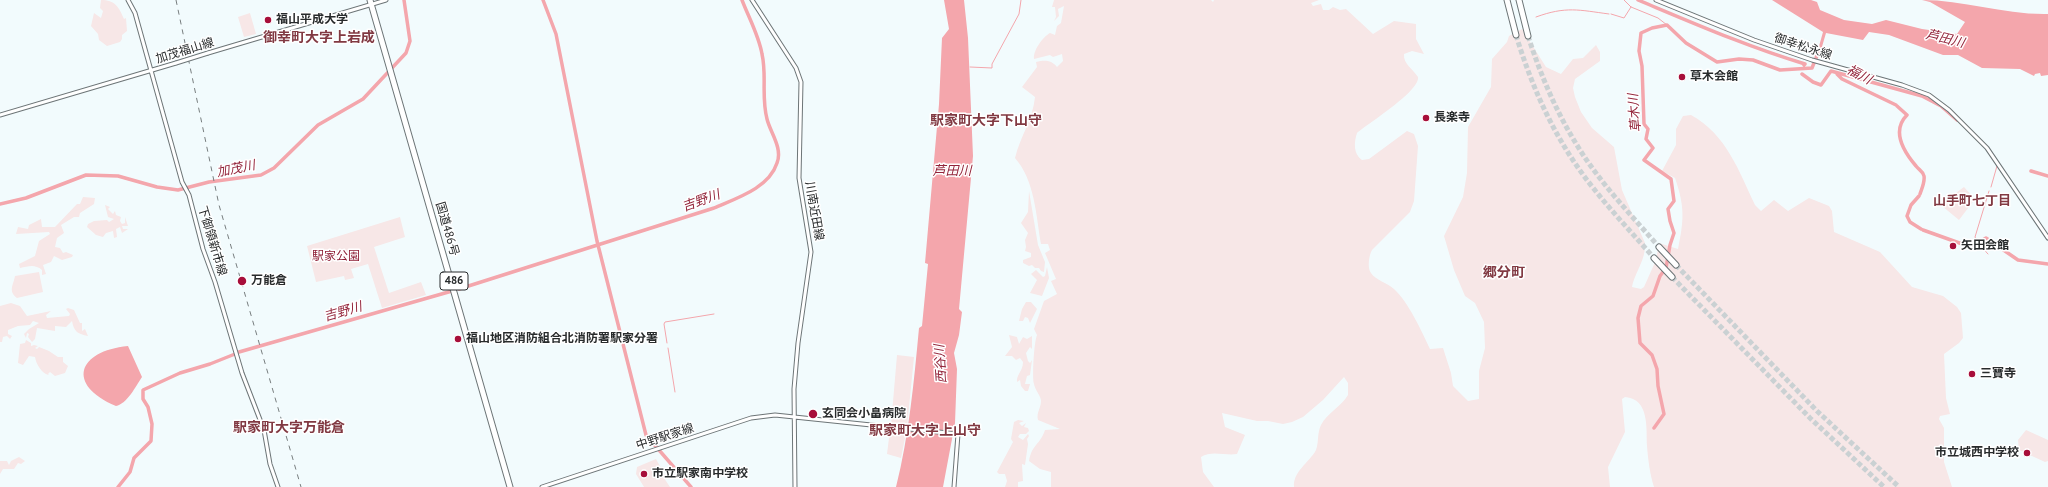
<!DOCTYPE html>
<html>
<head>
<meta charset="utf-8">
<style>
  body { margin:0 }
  canvas { display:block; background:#f2fbfd }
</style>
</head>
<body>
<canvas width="2048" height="487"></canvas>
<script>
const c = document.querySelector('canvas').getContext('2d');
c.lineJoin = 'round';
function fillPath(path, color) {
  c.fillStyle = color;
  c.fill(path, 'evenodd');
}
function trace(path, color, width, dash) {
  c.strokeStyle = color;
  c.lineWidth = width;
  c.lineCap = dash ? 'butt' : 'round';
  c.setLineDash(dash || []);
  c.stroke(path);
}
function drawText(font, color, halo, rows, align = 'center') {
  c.font = font + ' "PT Sans","Noto Sans JP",sans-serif';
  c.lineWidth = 3;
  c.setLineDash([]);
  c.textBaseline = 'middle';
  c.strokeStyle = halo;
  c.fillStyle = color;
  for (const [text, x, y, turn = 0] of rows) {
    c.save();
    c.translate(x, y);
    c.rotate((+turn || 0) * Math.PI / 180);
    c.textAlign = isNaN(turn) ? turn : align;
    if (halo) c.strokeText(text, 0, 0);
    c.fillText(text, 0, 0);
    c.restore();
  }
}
const green = new Path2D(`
  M101,0C115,0 119,7 124,19L126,18L127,31L122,35V39L120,42L107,46L99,40L98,34L91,26L94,13L101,18L103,11L100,8Z
  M1054,0H1211L1213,2L1214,0H1319L1311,3L1313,6L1321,4L1323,10H1329L1333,7L1340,10L1346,9L1373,34L1394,21L1416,24V39L1424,54L1412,51L1404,54C1403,64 1413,69 1418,77C1420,91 1369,123 1357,133C1354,142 1353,154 1362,160L1369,159L1407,131L1414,134L1418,146L1414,201L1410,212L1372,250C1369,255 1367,268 1371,273C1375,280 1388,283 1394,289C1409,303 1421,330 1430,349L1443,348L1451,373L1453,386L1468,401L1479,399V371L1485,348L1484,322L1475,303L1465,296L1454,270L1444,236L1463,197L1467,173L1468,127L1491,87L1492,59L1507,42L1509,36L1522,29L1546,67L1561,74L1573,59L1583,58L1596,45L1600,52V61L1575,79L1573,88L1575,97L1581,112L1592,128L1614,147L1622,190L1645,243C1646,260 1635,272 1632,287L1641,289L1644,287L1656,260L1659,243L1678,249C1684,220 1685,207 1675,178L1662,171L1676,145V129L1683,116L1691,115C1726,134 1739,171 1755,205L1761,211L1774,200L1788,211L1809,198L1829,206L1832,211L1834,232L1880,252L1912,287L1943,296L1957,307L1961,313L1963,338L1959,343L1944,354L1946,398L1950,414L1940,416L1939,419L1944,428V462L1952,487H1654C1650,475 1648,459 1647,446C1646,429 1650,399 1625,397L1622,399L1625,432L1608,467L1610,487H1294C1293,471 1309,463 1316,450C1319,442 1317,433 1321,425C1327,413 1341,407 1348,395V383L1344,377L1323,400L1303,417L1292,422L1283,424L1268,421H1257L1222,413L1225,427L1245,435L1237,454C1225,456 1212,450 1201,457L1203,472L1214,487H1051V472L1040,469L1029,461C1032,444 1040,445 1045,430L1060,429L1038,420C1036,413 1041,408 1041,401C1041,396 1035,390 1034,384C1032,377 1034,342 1037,335L1034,329L1044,301L1057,294L1051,281L1056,279L1045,253L1050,250L1048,244H1041C1036,215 1035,181 1015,158C1020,137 1033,119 1035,97L1022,87L1037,67L1036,62C1045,60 1051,60 1057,67L1063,61L1062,54L1053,57L1050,55L1034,59C1033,50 1043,37 1050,33L1055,35L1057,26L1061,23L1064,6L1058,9L1059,16L1054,21L1056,17L1055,7H1052Z
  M250,13L256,34L244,37L238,17Z
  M1964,187L1975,199L1959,220L1942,206L1945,204V201Z
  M1029,191L1038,245L1045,262L1044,272L1041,271L1039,268H1035L1032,265L1029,266L1023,263V260L1031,257V253L1025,251L1026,247L1025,240L1028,233L1021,223L1028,212Z
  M83,197L95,198L94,204L80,213L79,217H74L61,225L64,233L57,238L55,247L60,248L63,253L66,252L73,255L72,257L62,260L54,256L51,262L43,265L46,274L42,275V270C35,264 29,266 20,268L19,264L35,256L39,241L50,234L49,232L16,234L18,227L28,229L29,225L41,219L42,227H55L77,204H80Z
  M105,205L110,207L108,209L113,214L115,211L116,215L121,217L120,221L122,224L125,223V217L128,226H122L123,229H128L122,233L120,227L116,229L117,237L114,238L113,231L106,233L103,237L96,235L87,227L88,224L94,221L107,220L109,222L114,219L108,217Z
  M400,217L405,237L374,247L389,293L421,282L426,295L382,308L368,264L351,269L354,278L345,280L344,276L316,282L307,246Z
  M1047,267L1049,278L1042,296L1030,293L1037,280L1031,274L1036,270L1043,277L1045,276Z
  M39,272L43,292L17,298C8,291 13,286 15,276Z
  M1026,302H1031L1037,309L1030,323L1028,318L1025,317L1023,321H1019L1022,309Z
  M11,303L20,306L27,316L51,311L46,315L47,318L69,316L70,314L66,309L68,308L74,310L80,323H82V331L85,329L88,336C78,334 74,332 72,321L66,327L55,326V331L37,328L35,339L32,342L28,337L29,334L27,333L26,338L24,334L29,329L39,323L33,321L30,325L18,326L8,330V334L12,336L10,339L7,336L3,337L2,342H0V306Z
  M1009,335L1017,337L1019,344L1023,337L1027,339L1032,336V349L1030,347L1026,353L1028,361L1030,363L1032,360L1030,375L1027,376L1025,384H1030L1028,391H1025L1021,386L1020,380L1017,382C1016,375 1023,371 1023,362L1020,358L1016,360L1012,356H1005L1012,347Z
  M26,340L31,343V346L34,345L38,346L35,348L37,349L39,347L49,351L58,357H63V362L68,366L65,373L55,376L50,372L48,374L49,375C42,374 36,364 35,357L29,356L23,365L18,363L20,344L25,343Z
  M897,355L914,357L907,427L891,425Z
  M1018,420L1024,421L1019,423L1022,426L1026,423L1024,427L1028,428L1029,431L1026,434H1020L1018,437L1023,440L1028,434L1029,436L1027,439L1028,444L1025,465L1022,464L1023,481L1018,482V487H1005L1007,481L1005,474H999L997,472L1013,442L1011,439L1014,422Z
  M890,430L906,433L901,458L887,454Z
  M2026,430L2048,440V461L2045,462L2019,450L2018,440Z
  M19,457L25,461L21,464L18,463L14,469H3L0,474V461H7L9,465L11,461Z
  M656,459L666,477L664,478L670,487H644L636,474L637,467Z`);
const water = new Path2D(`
  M944,0H964L968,38L973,156L959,309L962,312L959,335L954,353L957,369L955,423L943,487H896C909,435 914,381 919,328L922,326L928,264L925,263L939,104L942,38L949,29Z
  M1772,0H1811L1817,2L1820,10L1844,20L1872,24L1886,20L1922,29L1957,34L1965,22L1930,2L1922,0C1964,0 2005,15 2048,14V75L2041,76L2040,73L2035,74L2034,76L2020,69L1982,68L1958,55H1943L1889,35L1869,32L1863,40L1826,33L1819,57H1816L1823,32Z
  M128,346L142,377C136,386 127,404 116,406C66,385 77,351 128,346Z`);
const stream = new Path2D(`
  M1624,0L1631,7L1658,18L1667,25
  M1611,14L1624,18L1631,7
  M1536,17C1566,6 1579,10 1609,14
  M970,67L992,68V64L1019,14L1021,0
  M1991,187L1997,166
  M1977,242L1975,237L1989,191
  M1978,243L1988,254
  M667,343L664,324L665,322L714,314
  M668,348L675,392`);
const river = new Path2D(`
  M543,0L556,34L597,241L646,435L691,487
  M1638,0C1693,23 1748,47 1805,64L1804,65
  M1802,74L1813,82L1821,85L1831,71L1922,96L1941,106L1957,120
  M1837,74L1842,79L1896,105
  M1897,106L1907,115C1891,131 1904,152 1916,166C1919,170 1923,171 1924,176C1925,182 1922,188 1920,194
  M2031,171L2048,176
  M1919,196L1911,205L1907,216L1910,222L1921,229
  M0,204L26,198L86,175L118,176L157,187L178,190L209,182L261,175L274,168L318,125L363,99L406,53L410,41L404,0
  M1923,230L1965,245
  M1968,245H1975L1986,238L2018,260L2048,264
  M459,289L714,208C737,198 769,188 777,163C783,148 770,132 767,119C761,96 767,76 762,54C759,36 749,18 742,0
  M239,352L452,291
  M1654,428L1664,414L1658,386L1657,369L1652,355L1640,343L1638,318L1641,306L1653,296L1660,276L1666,268L1670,245L1674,233L1670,221L1668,209L1674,201L1671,179L1644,160L1653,148L1646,139L1648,129L1644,124L1642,66L1639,51L1641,33L1652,28L1667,25L1686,43L1717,62L1739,59L1753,60L1780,70L1812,68L1818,53
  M118,487L130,472L134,458L151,441L152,424L148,407L143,399V390L180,373L210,364L235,354`);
const highwayTunnel = new Path2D(`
  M1516,35C1533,91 1557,143 1594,189C1613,213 1634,235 1654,258
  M1528,36C1541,76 1557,114 1580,150C1602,185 1632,216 1659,247
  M1676,265L1817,411L1899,487
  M1672,277L1810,418L1884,487`);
const secondary = new Path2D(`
  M128,0L135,13L182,182L189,195L203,249L215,282L242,373L264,430L270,464L278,487
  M752,0L796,68L801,82L799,178L811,252L798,343L794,389L795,487
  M1656,0L1754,40L1812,60L1902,85L1929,95L1949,110L1987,148L2048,238
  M208,53L386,0
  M0,115L176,63
  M542,487L751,418L775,415L958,434L954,487`);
const highway = new Path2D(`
  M370,0L510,487
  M1507,0L1516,35
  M1519,0L1528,36
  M1659,247L1676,265
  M1654,258L1672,277`);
const rail = new Path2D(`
  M176,0L219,205L301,487`);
const secondaryBridge = new Path2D(`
  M176,63L208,53`);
const markers = [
  [268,20,4,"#a70e3a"],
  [1682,77,4,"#a70e3a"],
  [1426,118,4,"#a70e3a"],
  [1953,246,4,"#a70e3a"],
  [242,281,5,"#a70e3a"],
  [458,339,4,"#a70e3a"],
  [1972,374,4,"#a70e3a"],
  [813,414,5,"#a70e3a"],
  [2027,453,4,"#a70e3a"],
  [644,474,4,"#a70e3a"]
];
const shields = [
  [454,281,28]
];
const shieldNames = [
  ["486",454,281]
];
const poiNames = [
  ["福山平成大学",276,20],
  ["草木会館",1690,77],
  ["長楽寺",1434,118],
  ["矢田会館",1961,246],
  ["万能倉",251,281],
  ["福山地区消防組合北消防署駅家分署",466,339],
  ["三寶寺",1980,374],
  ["玄同会小畠病院",822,414],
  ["市立城西中学校",2019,453,"right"],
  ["市立駅家南中学校",652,474]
];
const streetNames = [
  ["御幸松永線",1803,47,18],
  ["加茂福山線",185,51,-17],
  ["川南近田線",814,211,80],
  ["国道486号",447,229,74],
  ["下御領新市線",212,241,73],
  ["中野駅家線",665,437,-18]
];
const parkNames = [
  ["駅家公園",336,257]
];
const waterNames = [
  ["芦田川",1945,39,14],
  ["福川",1859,75,28],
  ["草木川",1635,113,-95],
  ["加茂川",236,169,-11],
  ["芦田川",952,171],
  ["吉野川",701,201,-20],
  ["吉野川",343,312,-16],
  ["西谷川",941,364,-94]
];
const neighbourhoodNames = [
  ["山手町七丁目",1972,201]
];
const quarterNames = [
  ["御幸町大字上岩成",319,38],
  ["駅家町大字下山守",986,121],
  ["郷分町",1504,273],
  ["駅家町大字万能倉",289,428],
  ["駅家町大字上山守",925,431]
];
fillPath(green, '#f7e7e7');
fillPath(water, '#f4a6ac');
trace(stream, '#f4a6ac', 1);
trace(river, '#f4a6ac', 3.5);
trace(highwayTunnel, '#cad1d3', 5, [5, 2.5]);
trace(secondary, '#6d7577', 5);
trace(highway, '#6d7577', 7);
trace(secondary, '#fff', 3);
trace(highway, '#fff', 5);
trace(rail, '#777d7e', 1, [5, 5]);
trace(secondaryBridge, '#6d7577', 5, []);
trace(secondaryBridge, '#fff', 3);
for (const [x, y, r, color] of markers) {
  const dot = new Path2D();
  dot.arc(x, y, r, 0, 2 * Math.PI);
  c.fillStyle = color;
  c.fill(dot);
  trace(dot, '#fff', 1.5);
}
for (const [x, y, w] of shields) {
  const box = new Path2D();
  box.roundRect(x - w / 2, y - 9, w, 18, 3);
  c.fillStyle = '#fff';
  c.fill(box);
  trace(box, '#282b2c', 1);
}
drawText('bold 11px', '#282b2c', null, shieldNames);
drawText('bold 12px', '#282b2c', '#fff', poiNames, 'left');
drawText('12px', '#282b2c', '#fff', streetNames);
drawText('12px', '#8d1d35', '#fff', parkNames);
drawText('italic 13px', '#93243a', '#fff', waterNames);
drawText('bold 13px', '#813942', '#fff', neighbourhoodNames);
drawText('bold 14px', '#813942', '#fff', quarterNames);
</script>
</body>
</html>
